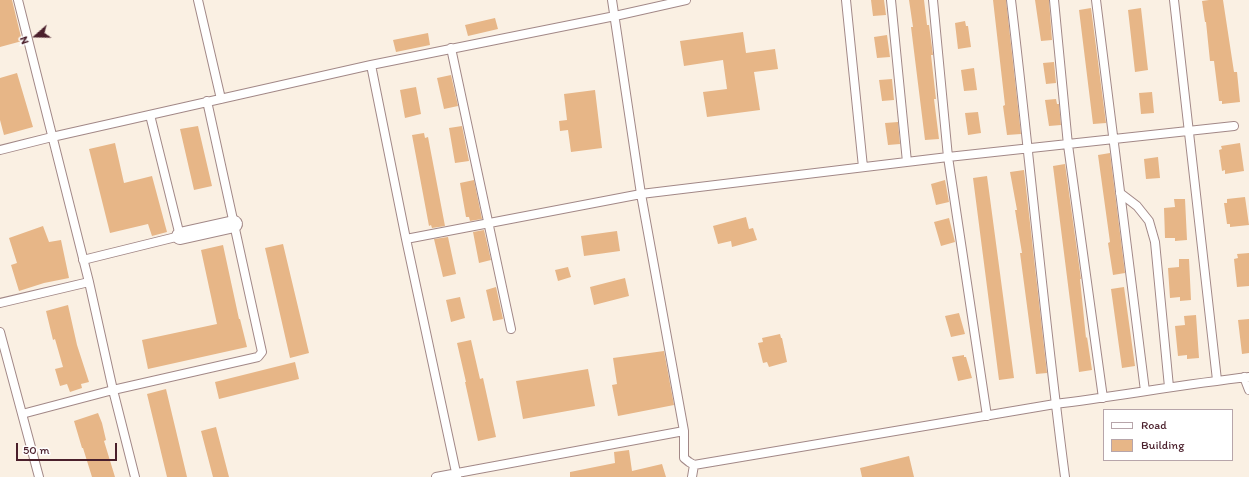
<!DOCTYPE html>
<html>
<head>
<meta charset="utf-8">
<style>
  body { margin:0 }
  #map { position:relative; width:1249px; height:477px; overflow:hidden; background:#faf0e3; font-family:Itim,sans-serif }
  canvas { display:block }
  .legend { position:absolute; left:1103px; top:409px; width:130px; height:52px; box-sizing:border-box; background:#fff; border:1px solid #b7a5aa; margin:0; padding:5px 7px; list-style:none; font-size:12px; color:#4a1f2b }
  .legend li { display:flex; align-items:center; gap:8px; height:20px }
  .legend b { width:20px; border:1px solid #b7a5aa }
  .north { position:absolute; left:16px; top:16px; width:40px; height:40px; -webkit-text-stroke:3px #fff; paint-order:stroke; rotate:250deg; font-size:11px; font-weight:700; line-height:16px; text-align:center; color:#4a1f2b }
  .north::after { content:''; display:block; margin:auto; width:14px; height:18px; background:#4a1f2b; clip-path:polygon(50% 0,100% 100%,50% 72%,0 100%) }
  .scale { position:absolute; left:16px; top:443px; width:101px; height:18px; box-sizing:border-box; border:2px solid #4a1f2b; border-top:0; padding-left:5px; font-size:12px; line-height:14px; white-space:nowrap; color:#4a1f2b; -webkit-text-stroke:3px #fff; paint-order:stroke }
</style>
</head>
<body>
<div id="map">
<canvas width="1249" height="477"></canvas>
<ul class="legend">
<li><b style="height:5px;background:#fff"></b>Road</li>
<li><b style="height:11px;background:#e7b687"></b>Building</li>
</ul>
<div class="north">N</div>
<div class="scale">50 m</div>
</div>
<script>
const c = document.querySelector('canvas').getContext('2d');
c.lineJoin = 'round';
function fillPath(path, color) {
  c.fillStyle = color;
  c.fill(path, 'evenodd');
}
function trace(path, color, width, dash) {
  c.strokeStyle = color;
  c.lineWidth = width;
  c.lineCap = dash ? 'butt' : 'round';
  c.setLineDash(dash || []);
  c.stroke(path);
}
const building = new Path2D(`
  M0,0H12L22,41L0,47Z
  M871,0H884L886,15L873,16Z
  M909,0H924L927,25H929L933,55H931L936,99H934L939,139L925,140L911,27H913Z
  M993,0H1006L1021,134L1007,135L1003,106L1005,105Z
  M1035,0H1049L1052,40L1041,41Z
  M1209,0H1223L1234,72H1237L1240,102L1222,104V101H1219L1214,61H1210L1206,22H1205L1202,1Z
  M1091,8L1106,123L1093,124L1079,10Z
  M1141,8L1148,70L1135,72L1128,10Z
  M495,18L498,29L468,36L465,25Z
  M965,21L966,26H968L971,47L958,49L955,23Z
  M743,32L746,53L775,49L778,69L754,72L760,110L707,117L703,92L727,89L723,60L684,66L680,41Z
  M428,33L430,45L396,52L393,40Z
  M887,35L890,57L877,58L874,37Z
  M1054,62L1056,83L1046,84L1043,63Z
  M974,68L977,90L964,91L961,70Z
  M17,73L33,127L4,135L0,120V78Z
  M451,75L458,106L444,109L437,78Z
  M892,79L894,100L882,101L879,80Z
  M416,87L421,114L405,118L400,90Z
  M595,90L602,148L571,152L568,130L560,131L559,121L567,120L564,94Z
  M1152,92L1154,113L1141,114L1139,93Z
  M1056,99L1057,104H1059L1061,125L1049,126L1045,100Z
  M978,112L981,133L968,135L965,113Z
  M898,122L900,144L888,145L885,123Z
  M198,126L212,186L194,190L180,129Z
  M462,126L469,161L455,163L449,128Z
  M424,133L425,138L428,137L445,226L432,228L431,225L429,226L412,135Z
  M115,143L124,183L152,176L167,232L152,236L148,224L110,233L89,149Z
  M1240,143L1244,171L1225,174V170L1222,171L1219,150L1222,149L1221,146Z
  M1110,153L1125,273L1113,275L1108,243L1110,242L1098,155Z
  M1158,157L1160,178L1146,179L1144,159Z
  M1065,164L1081,279H1080L1086,338L1087,337L1092,370L1079,372L1053,166Z
  M1024,170L1047,373L1036,374L1020,253H1022L1015,210H1017L1010,172Z
  M987,176L1014,378L999,380L973,178Z
  M474,180L482,219L470,221L469,217H466L460,183Z
  M945,180L949,202L936,205L931,184Z
  M1245,197L1249,225L1230,227V224H1227L1224,203H1227V199Z
  M1174,199H1185L1187,240L1175,241V238H1165L1164,208L1175,207Z
  M746,217L749,229L753,228L757,240L732,247L731,241L718,244L713,226Z
  M949,218L955,242L941,246L934,222Z
  M43,226L49,242L61,240L69,278L44,283L19,291L11,265L17,263L9,238Z
  M484,230L491,260L479,263L473,232Z
  M617,231L620,251L584,256L581,236Z
  M448,237L456,274L443,277L434,239Z
  M283,244L309,353L290,358L265,248Z
  M223,245L239,319H240L247,347L148,369L142,340L217,324L201,250Z
  M1249,253V286L1237,287L1234,259L1238,258L1237,254Z
  M1179,259H1189L1191,300L1180,301V297L1170,298L1168,268L1179,267Z
  M568,267L571,277L558,281L555,270Z
  M625,278L629,296L594,305L590,287Z
  M496,287L503,319L493,321L486,290Z
  M1124,287L1135,366L1122,368L1111,289Z
  M460,297L465,318L451,322L446,300Z
  M68,305L77,345L89,382L81,384L82,388L70,392L67,384L60,386L55,369L63,367L55,339L53,340L46,311Z
  M959,313L965,334L951,337L945,316Z
  M1196,315L1199,358L1187,359V355L1178,356L1175,326L1185,325L1184,316Z
  M1249,319V353L1242,354L1238,320Z
  M780,334L781,338H782L787,362L769,367L767,362L763,363L758,343L763,342L762,338Z
  M471,340L480,379L483,378L496,437L478,441L465,382H466L457,343Z
  M664,351L674,405L618,416L612,385L617,384L613,358Z
  M964,355V357H966L972,378L958,381L952,357Z
  M295,362L299,379L219,399L215,382Z
  M588,369L595,406L523,419L516,381Z
  M166,389L187,477H167L147,394Z
  M98,413L102,423L106,440L104,441L115,477H92L83,448H82L74,421Z
  M216,427L229,477H213L201,431Z
  M629,450L632,471L662,464L666,477H570V472L615,463L614,452Z
  M909,456L914,477H862L860,468Z`);
const lane = new Path2D(`
  M18,0L89,282L113,390L135,477
  M198,0L221,99
  M612,0L641,194L948,157L1234,126
  M846,0L863,167
  M891,0L907,162
  M933,0L948,157L987,416
  M1011,0C1030,159 1044,318 1065,477
  M1054,0L1068,145L1103,398
  M1096,0L1145,391
  M1174,0L1217,380
  M451,48L511,329
  M371,65L406,239L457,477
  M0,150L52,137L371,65L615,16L686,0
  M1120,193L1137,206L1149,221L1155,242L1169,387
  M406,239L641,194L684,431L436,477
  M83,260L180,236L150,115
  M0,303L89,282
  M0,332L39,477
  M1244,377L1249,390
  M22,414L113,390L258,357L262,352L207,101
  M684,431V458L689,462L694,465L1055,404C1120,396 1184,384 1249,377
  M692,477L694,465`);
const street = new Path2D(`
  M180,236L234,224`);
fillPath(building, '#e7b687');
trace(lane, '#a28887', 10);
trace(street, '#a28887', 18);
trace(lane, '#fff', 8);
trace(street, '#fff', 16);
</script>
</body>
</html>
